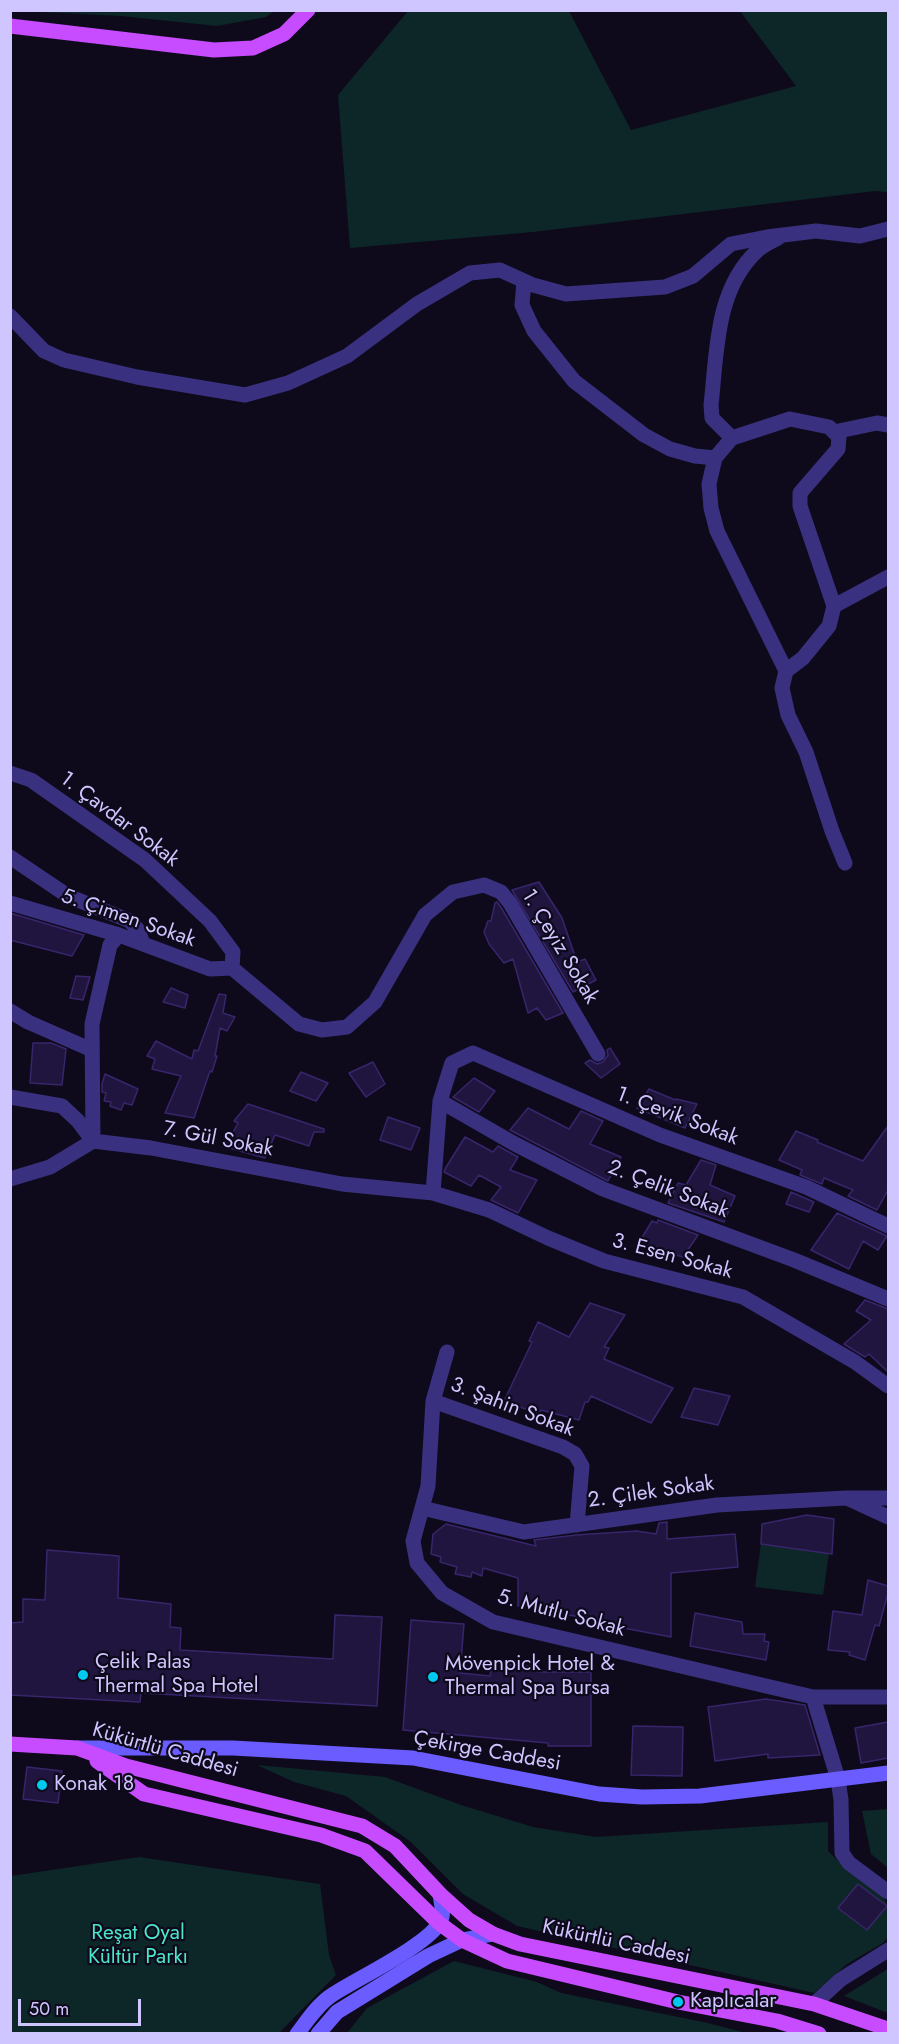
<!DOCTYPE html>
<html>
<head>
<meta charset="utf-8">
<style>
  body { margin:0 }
  #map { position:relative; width:899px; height:2044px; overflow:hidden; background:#0e0a1c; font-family:Jost,sans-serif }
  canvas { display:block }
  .frame { position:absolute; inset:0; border:12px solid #cfc5ff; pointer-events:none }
  .scale { position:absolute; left:18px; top:1999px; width:123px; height:27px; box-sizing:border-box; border:3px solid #cfc5ff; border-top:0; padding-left:8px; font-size:18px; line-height:21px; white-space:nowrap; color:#cfc5ff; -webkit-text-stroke:4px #0e0a1c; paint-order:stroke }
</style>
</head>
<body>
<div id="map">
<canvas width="899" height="2044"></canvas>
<div class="frame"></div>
<div class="scale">50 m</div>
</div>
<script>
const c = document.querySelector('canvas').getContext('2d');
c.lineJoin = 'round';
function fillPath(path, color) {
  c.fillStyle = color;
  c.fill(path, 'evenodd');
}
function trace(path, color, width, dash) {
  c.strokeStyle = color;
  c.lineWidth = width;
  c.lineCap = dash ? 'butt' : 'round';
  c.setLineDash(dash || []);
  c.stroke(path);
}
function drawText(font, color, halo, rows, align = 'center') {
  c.font = font + ' Jost,sans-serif';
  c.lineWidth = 4.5;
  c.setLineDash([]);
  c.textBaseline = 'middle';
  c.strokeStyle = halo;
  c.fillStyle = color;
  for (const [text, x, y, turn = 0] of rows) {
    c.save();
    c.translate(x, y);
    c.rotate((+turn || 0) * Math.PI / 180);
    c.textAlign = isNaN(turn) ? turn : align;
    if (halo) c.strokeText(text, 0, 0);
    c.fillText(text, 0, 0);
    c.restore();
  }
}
const green = new Path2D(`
  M23,11H274L266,17L217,26L121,16Z
  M408,11H569L631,130L796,86L740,11H888V192L875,191L533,232L350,248L338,95Z
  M761,1544L829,1553L823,1595L755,1587Z
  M257,1765L385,1777L461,1805L533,1827L596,1837L828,1822V1851L849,1872L882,1895L888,1906V1937L883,1943L847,1964L814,1993L517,1926L463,1894L411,1842L346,1796L294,1782Z
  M888,1809V1868L871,1854L862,1811Z
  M139,1857L320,1884L329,1955L336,1975L279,2033H11V1876Z
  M454,1961L537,1982L561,1993L708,2023L746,2033H347L367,2008Z
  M888,1969V2013L844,1996L886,1970Z`);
const building = new Path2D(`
  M539,882L562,918L577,962L585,959L596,980L573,992L512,890Z
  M497,902L502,909L563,1013L546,1020L537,1008L528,1013L513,959L504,963L489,944L484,932L488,921H491L495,903Z
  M10,913L84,935L72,956L10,940Z
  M76,976L90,977L83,1000L70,998Z
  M171,988L188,995L185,1008L163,1002Z
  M219,994L226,995L223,1013L235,1017L227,1031L220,1028L215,1056H217L212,1072L210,1071L194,1118L165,1113L181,1076L152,1069L155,1059L147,1056L156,1041L192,1059L194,1050L198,1051Z
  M33,1043H51L66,1049L62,1085L30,1083Z
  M610,1048L620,1064L601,1078L585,1063L590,1060L597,1064L603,1062L608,1055L607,1050Z
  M373,1062L385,1084L366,1097L349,1073Z
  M301,1072L328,1083L316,1101L290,1091Z
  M105,1074L138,1089L132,1105L124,1103L121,1110L110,1106L111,1102L104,1101L106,1093L102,1092V1084Z
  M474,1078L495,1091L479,1112L453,1097Z
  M649,1089L675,1100L676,1099L697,1104L685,1128L637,1108Z
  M248,1104L324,1129V1132H314L309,1146L275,1135L265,1158L225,1147L238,1123L234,1121Z
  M528,1108L569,1129L581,1111L603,1121L590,1144L621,1157L608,1181L510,1130Z
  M388,1117L420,1128L411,1150L380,1140Z
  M888,1126V1190L877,1210L848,1196L853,1190L824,1178L822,1184L800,1175L802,1170L779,1160L796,1131L818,1140L817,1142L863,1161Z
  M465,1137L493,1152L498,1146L518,1157L510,1170L537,1180L518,1213L491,1200L501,1187L479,1175L471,1186L444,1172L445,1169Z
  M701,1160L716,1165L710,1185L735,1196L724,1222L668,1203L678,1183L686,1185Z
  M791,1192L814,1202L809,1212L786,1204Z
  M837,1213L887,1236L878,1250L863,1241L849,1269L811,1250Z
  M658,1220L698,1235L683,1257L655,1249L654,1251L638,1244L652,1221L657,1223Z
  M865,1300L888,1309V1372L869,1354L865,1357L844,1344L871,1320L856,1311Z
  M590,1303L625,1315L604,1347L609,1348L604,1359L673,1388L651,1423L591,1396L588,1402H585L579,1420L541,1410L539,1414L504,1401L532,1342L529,1341L538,1322L569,1337Z
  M694,1388L730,1396L718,1425L681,1417Z
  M807,1515L834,1519L832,1554L761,1544L762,1524Z
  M667,1522V1539L735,1534L738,1567L671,1573V1637L602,1624V1619L549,1613L548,1608L518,1606V1578L483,1568L482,1576L472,1572L471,1577L455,1574L457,1567L440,1562L441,1557L431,1554L433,1534L446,1524L536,1546L534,1540L576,1535L637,1531L656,1534L659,1523Z
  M47,1550L119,1556L118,1598L171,1604L170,1627L181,1628L180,1650L333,1659L335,1615L382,1617L377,1706L141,1693L140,1702L10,1695V1623L23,1622V1599L45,1600Z
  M868,1580L888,1586V1593L879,1626L875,1625L865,1660L849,1655L850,1652L828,1650L833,1611L862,1615Z
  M695,1613L742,1622L743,1634H765L764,1641L769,1642L766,1660L690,1646Z
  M411,1620L464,1624L460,1673L490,1676L492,1663L537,1667V1672H591V1746H548V1743L403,1730Z
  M766,1699L805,1705L820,1755L768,1758V1754L715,1761L708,1707Z
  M888,1722V1758L861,1763L855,1728Z
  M633,1726L683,1727L682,1776L631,1775Z
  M27,1767L62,1771L58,1803L23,1799Z
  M858,1884L887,1906L867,1930L838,1908Z`);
const minor = new Path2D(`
  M524,281L522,305L534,331L574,381L644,435L670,449L695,456L715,458
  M10,316L44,351L64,360L137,377L245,395L288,383L347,356L417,304L470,273L500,270L533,285L566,294L665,287L693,276L731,244L767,237L816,231L860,236L888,229
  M834,432L877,423L888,425
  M732,438L712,418L711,405C717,353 715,289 758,250C764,245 771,242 778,238
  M834,606L800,506V493L838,449L839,437L829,427L790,419L732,438L715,458L709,484L711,508L717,531L786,671L782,688L788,715L806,752L832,831L845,863
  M786,671L803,658L829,626L834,606L888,577
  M10,773L31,780L145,860L210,921L233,952L232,968
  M10,857L68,896L130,921L138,930L143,944
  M10,903L119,935L210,969L232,968
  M232,968L299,1024L322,1030L347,1027L375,1002L425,915L453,892L484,885L501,892L510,903L598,1054
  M10,1011L28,1022L92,1050
  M10,1097L62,1106L78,1121L93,1141L151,1148L342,1184L433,1193L489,1210L548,1238L604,1261L743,1297L855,1362L888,1386
  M440,1101L513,1143L603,1189L794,1260L888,1299
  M10,1179L50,1167L93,1141L92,1024L110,945L119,935
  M433,1193L440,1101L452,1063L473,1053L660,1135L806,1187L888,1226
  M447,1352L433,1401L428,1486L413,1541L417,1563L442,1593L493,1622L813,1697H888
  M433,1401L563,1447L575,1454L582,1466L577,1525
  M849,1499L888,1517
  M422,1508L524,1532L717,1505L846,1498H888
  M813,1697L838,1779L841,1800L842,1853L849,1863L888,1892
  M814,2004L840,1980L888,1950`);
const secondary = new Path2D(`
  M78,1748H233L413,1758L599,1794L642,1797L700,1796L888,1773
  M297,2034C307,2021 318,2004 332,1995C356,1979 428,1945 440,1922C445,1913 441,1904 440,1894
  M318,2034L337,2012L428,1956L462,1940L493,1934`);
const primary = new Path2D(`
  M10,26L214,50L253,48L284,34L308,10
  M10,1744L77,1748L126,1766L362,1826L395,1846L440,1894L469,1920L493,1934L520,1944L814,2004L888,2029
  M97,1761L144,1794L321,1835L365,1851L439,1923L462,1940L507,1961L678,2002L777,2021L819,2034`);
const markers = [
  [83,1675,6,"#00c9f0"],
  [433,1677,6,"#00c9f0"],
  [42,1785,6,"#00c9f0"],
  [678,2002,6,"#00c9f0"]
];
const streetNames = [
  ["1. Çavdar Sokak",119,820,37],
  ["5. Çimen Sokak",128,919,19],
  ["1. Çeyiz Sokak",559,947,59],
  ["1. Çevik Sokak",677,1117,21],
  ["7. Gül Sokak",218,1140,11],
  ["2. Çelik Sokak",668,1190,21],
  ["3. Esen Sokak",672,1257,15],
  ["3. Şahin Sokak",512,1408,21],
  ["2. Çilek Sokak",651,1493,-8],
  ["5. Mutlu Sokak",561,1614,15],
  ["Kükürtlü Caddesi",165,1751,16],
  ["Çekirge Caddesi",487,1752,10],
  ["Kükürtlü Caddesi",616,1943,12]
];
const poiNames = [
  ["Çelik Palas",95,1663],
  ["Thermal Spa Hotel",95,1687],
  ["Mövenpick Hotel &",445,1665],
  ["Thermal Spa Bursa",445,1689],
  ["Konak 18",54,1785],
  ["Kaplıcalar",690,2002]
];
const parkNames = [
  ["Reşat Oyal",138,1934],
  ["Kültür Parkı",138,1958]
];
fillPath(green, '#0d2627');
fillPath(building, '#20153e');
trace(building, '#38256c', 1.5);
trace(minor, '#39317f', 15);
trace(secondary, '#6a5cff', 15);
trace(primary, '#c74cff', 15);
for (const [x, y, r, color] of markers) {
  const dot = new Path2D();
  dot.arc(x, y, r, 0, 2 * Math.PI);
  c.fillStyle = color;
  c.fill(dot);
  trace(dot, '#0e0a1c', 2);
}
drawText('21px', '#cfc5ff', '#0e0a1c', streetNames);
drawText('21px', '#cfc5ff', '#0e0a1c', poiNames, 'left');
drawText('21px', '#4ae6c9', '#0e0a1c', parkNames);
</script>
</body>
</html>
